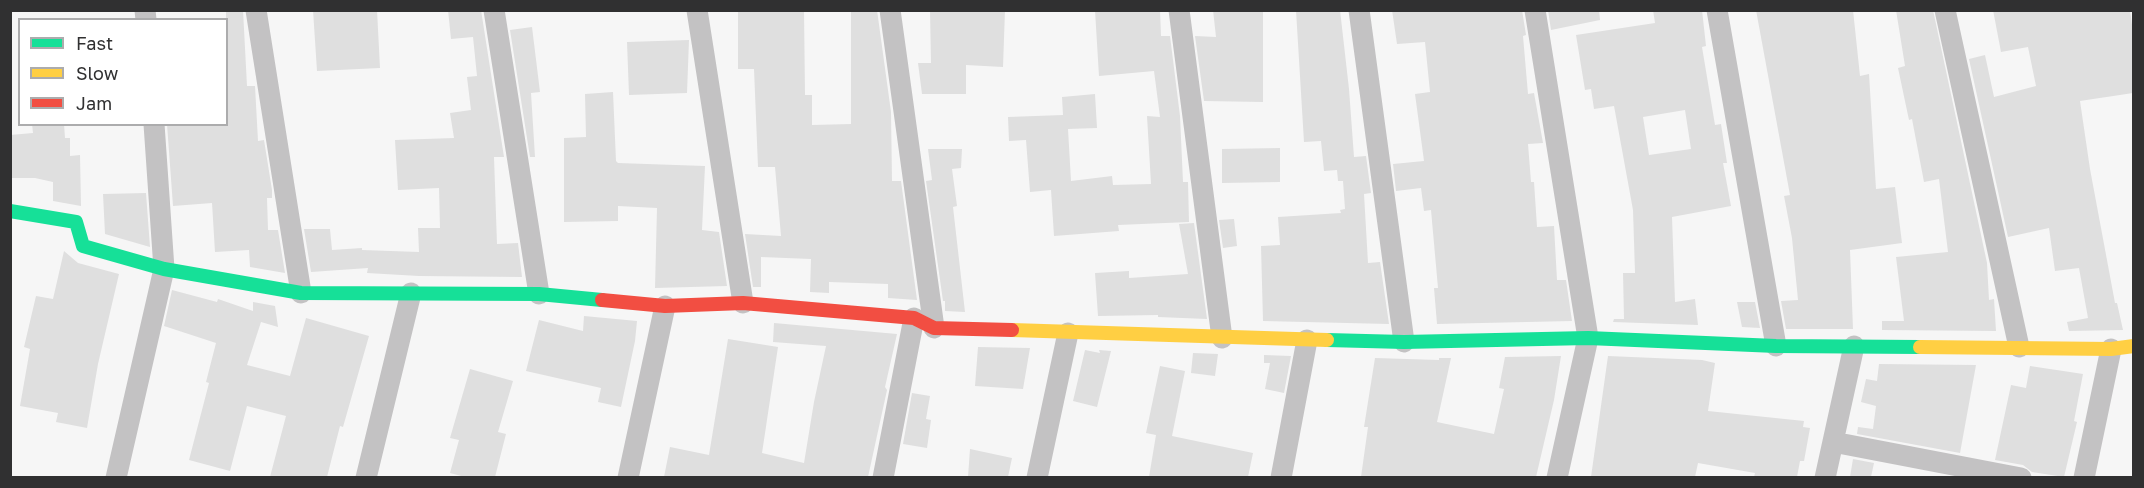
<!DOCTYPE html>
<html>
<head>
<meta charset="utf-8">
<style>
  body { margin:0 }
  #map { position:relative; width:2144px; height:488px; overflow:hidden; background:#f6f6f6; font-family:"Golos Text",sans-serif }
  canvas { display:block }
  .frame { position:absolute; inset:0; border:12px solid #303031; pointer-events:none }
  .legend { position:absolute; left:18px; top:18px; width:210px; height:108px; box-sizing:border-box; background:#fff; border:2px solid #acacad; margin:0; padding:8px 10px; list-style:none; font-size:18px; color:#303031 }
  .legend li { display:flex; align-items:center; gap:12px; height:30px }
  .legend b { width:30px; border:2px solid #acacad }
</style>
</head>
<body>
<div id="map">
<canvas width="2144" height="488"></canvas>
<div class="frame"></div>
<ul class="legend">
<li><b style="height:8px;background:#16e098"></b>Fast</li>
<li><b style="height:8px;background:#ffcf43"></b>Slow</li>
<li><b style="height:8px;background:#f24e42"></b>Jam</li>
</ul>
</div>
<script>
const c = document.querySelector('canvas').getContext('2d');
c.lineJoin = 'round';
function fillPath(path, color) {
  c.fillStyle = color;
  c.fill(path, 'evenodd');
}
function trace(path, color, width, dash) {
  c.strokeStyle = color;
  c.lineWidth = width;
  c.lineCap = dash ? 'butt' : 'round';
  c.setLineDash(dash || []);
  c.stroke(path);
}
const building = new Path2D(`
  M226,10H243L247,86H255L258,141L264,140L272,190V198H267L268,230H278L285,273L250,267L249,250L215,252L212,203L173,206L167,124H226Z
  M313,10H377L380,68L317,71Z
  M448,10H481L504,157H494L497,244L518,243L522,277L419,276L367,273L368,268L311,272L304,229H330L332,250L362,248V250L419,252L418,228H440L439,188L398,190L395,140L454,138L450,113L471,110L467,77L477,76L473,37L451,39Z
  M738,10H804L805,95H812V125L851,124V10H877L891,112L892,181H901L917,300L888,298V284L829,282V293L810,292L811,259L761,257V287H753L745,234L781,236L775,167H758L754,69H738Z
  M930,10H1005L1003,67L966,65V94H922L918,63H931Z
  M1095,10H1160L1161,36H1170L1180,116L1183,182H1188L1189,222L1118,225L1119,231L1054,236L1051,190L1030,192L1026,140L1009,141L1008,117L1063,115L1062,97L1095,94L1097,128L1068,129L1071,181L1112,176L1113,185L1151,184L1147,116L1160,117L1154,71L1099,76Z
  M1213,10H1263V102L1204,101L1195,36L1216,37Z
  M1296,10H1340L1349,89L1354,157L1366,156L1371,193L1364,194L1368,263L1380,262L1389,324L1263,321L1261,246L1280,245L1278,217L1341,213L1340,210L1345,209L1343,181H1338L1337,170L1324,171L1321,141L1304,142Z
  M1392,10H1522L1526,35L1523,36L1528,94L1534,93L1543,143L1528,144L1531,182H1534L1537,227L1554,226L1557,280H1566L1572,321L1437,324L1434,288H1438L1431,210L1424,211L1421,188L1396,191L1393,164L1424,161L1415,94L1430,92L1425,42L1397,44Z
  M1548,10H1599L1600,20L1551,30Z
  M1653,10H1702L1706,46L1702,47L1715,125L1721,124L1727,163H1723L1731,206L1672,217L1675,302L1695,299L1698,325L1613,322L1614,319H1624L1623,273H1635L1633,210L1614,106L1594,109L1591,89L1585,90L1576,35L1655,23ZM1685,110L1691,149L1649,155L1643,117Z
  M1756,10H1853L1860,76L1869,74L1876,189L1895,187L1902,243L1850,250L1853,329H1786L1781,301L1798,300L1792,238L1784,196L1790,195Z
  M1896,10H1933L1987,263L1989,300L1994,299L1996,331L1882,330V321H1904L1896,257L1948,252L1939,179L1924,182L1912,119L1909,120L1898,68L1905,66Z
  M1993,10H2130L2133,32V93L2080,101L2090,169L2115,303H2117L2123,330L2069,331L2067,322L2088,318L2079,268L2055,271L2049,228L2008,237L1969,59L1985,55L1994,97L2036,86L2028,47L2001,52Z
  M532,27L540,92L531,93L535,157H530L510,30Z
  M689,40L687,93L629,95L627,42Z
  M613,92L616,161L618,163L705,166L702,230L719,232L727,286L655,288L657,208L618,206V221L564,222V138L586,137L585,94Z
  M32,124H64L65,138H70V156L80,155L81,206L53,201V182L35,178H10V135L33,133Z
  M1280,148V182L1222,183V149Z
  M928,149H962L961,168L952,169L957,206L953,207L965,312L945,311V301H943L926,181L932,180Z
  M146,193L150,247L105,234L103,194Z
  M1234,219L1237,246L1223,248L1219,220Z
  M1194,223L1207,319L1158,317V315L1098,316L1095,273L1129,271V278L1188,274L1179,224Z
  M64,251L78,263L119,274L98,364L87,428L56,422L58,413L20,406L30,349L24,347L36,296L53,299Z
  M172,290L217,302L218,299L253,311V302L275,306L278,327L261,322L247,365L290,376L306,318L369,336L343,427L340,426L327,477H270L286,416L247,406L230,471L189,460L209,383L206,382L216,343L164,326Z
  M1737,302H1755L1760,328L1742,327Z
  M584,316L637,321L635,341L621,407L598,402L601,388L526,371L539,320L583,331Z
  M774,323L897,334L885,387L887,390L868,477H664L670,447L709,455L728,339L778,347L762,453L804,463L814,402L826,346L773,342Z
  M978,347L1030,348L1023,389L975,386Z
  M1085,350L1100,353L1099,350L1111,351L1097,407L1073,401Z
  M1193,353L1218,354L1215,376L1191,373Z
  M1264,355L1291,356L1284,393L1265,389L1270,363H1264Z
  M1561,356L1554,400L1536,477H1361L1368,427H1364L1375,358L1439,360V358H1451L1437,422L1494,434L1504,389L1499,388L1505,357Z
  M1608,356L1702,360L1715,363L1708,411L1804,421L1803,427L1810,428L1804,461H1800L1797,477H1754L1755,473L1698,463L1695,477H1591Z
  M1879,364L1976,365L1960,453L1857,434L1858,427L1873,429L1876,406L1861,402L1866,379L1877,381Z
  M1160,366L1185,371L1172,436L1253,453L1248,477H1149L1156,435L1146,433Z
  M2030,366L2083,374L2074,421L2077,422L2064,477L2032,472L2023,465L1995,460L2011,385L2026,388Z
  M470,369L513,381L498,432L506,434L495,477H465L450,473L459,440L450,438Z
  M912,393L930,396L926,419L931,420L927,448L903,444Z
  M970,449L1012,458L1008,477H968Z
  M1853,459L1874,463L1871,477H1850Z`);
const street = new Path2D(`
  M145,10L146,20
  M256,10L301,293
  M494,10L539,294
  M697,10L743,303
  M890,10L934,328
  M1179,10L1222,338
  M1359,10L1404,342
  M1535,10L1588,338L1557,478
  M1717,10L1776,346
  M1945,10L2019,347
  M1833,442L2021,478
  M116,478L164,269L154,124
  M366,478L411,293
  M628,478L665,306
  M883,478L914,318
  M1037,478L1068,333
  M1281,478L1307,340
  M1825,478L1854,346
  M2084,478L2111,349`);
const fast = new Path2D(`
  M10,211L76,222L83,246L164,269L301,293L539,294L602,300
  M1327,340L1404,342L1588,338L1776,346L1920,347`);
const slow = new Path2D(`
  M1012,330L1327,340
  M1920,347L2111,349L2134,346`);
const jam = new Path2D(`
  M602,300L665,306L743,303L914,318L934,328L1012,330`);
fillPath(building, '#dfdfdf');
trace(street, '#c3c2c3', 21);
trace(fast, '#16e098', 14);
trace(slow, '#ffcf43', 14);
trace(jam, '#f24e42', 14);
</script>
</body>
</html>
